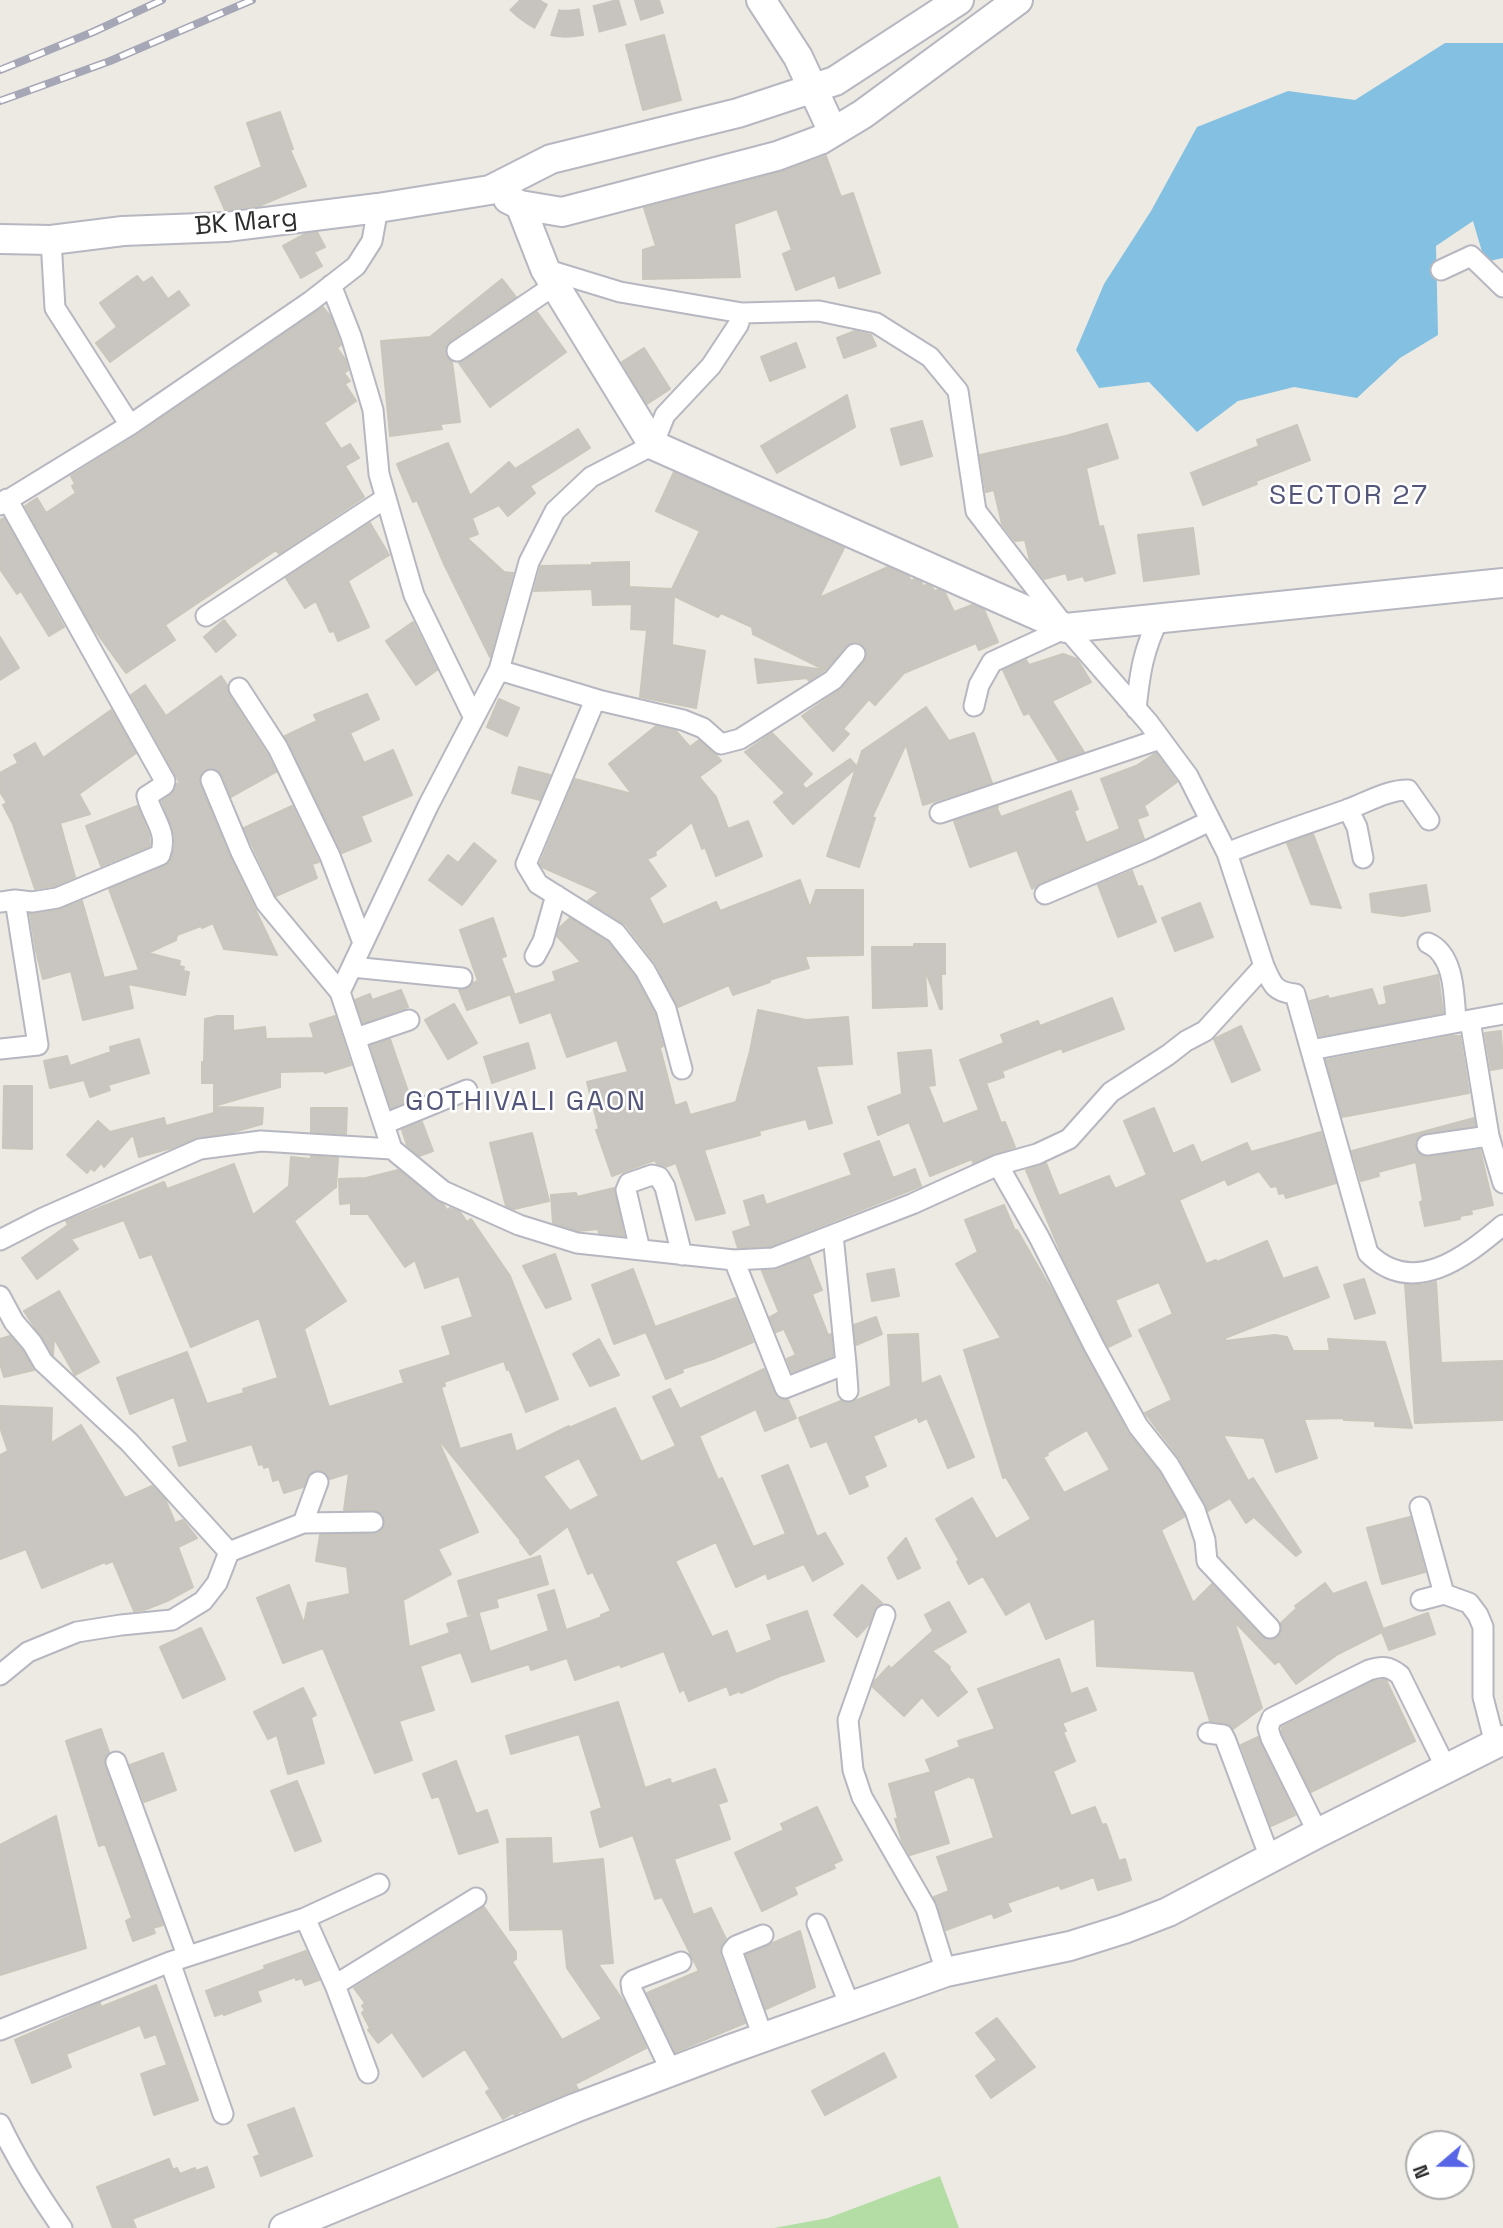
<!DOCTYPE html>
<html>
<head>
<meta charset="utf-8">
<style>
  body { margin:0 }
  #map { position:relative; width:1503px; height:2228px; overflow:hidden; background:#edeae3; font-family:"Space Grotesk",sans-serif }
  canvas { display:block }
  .north { position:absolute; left:1405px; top:2130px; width:70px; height:70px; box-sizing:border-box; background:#fff; border:2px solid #ababab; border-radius:50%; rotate:250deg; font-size:19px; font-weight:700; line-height:28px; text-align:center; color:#2e2e2e }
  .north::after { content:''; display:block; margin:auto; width:24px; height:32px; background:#5765e6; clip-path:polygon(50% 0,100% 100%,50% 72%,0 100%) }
</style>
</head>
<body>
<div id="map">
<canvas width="1503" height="2228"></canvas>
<div class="north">N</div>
</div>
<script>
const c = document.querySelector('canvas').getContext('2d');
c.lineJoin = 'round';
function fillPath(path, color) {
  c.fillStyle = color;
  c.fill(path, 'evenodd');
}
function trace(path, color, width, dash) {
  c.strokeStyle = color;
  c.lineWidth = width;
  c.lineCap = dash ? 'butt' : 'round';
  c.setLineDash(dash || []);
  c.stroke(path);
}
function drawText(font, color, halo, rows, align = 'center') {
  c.font = font + ' "Space Grotesk",sans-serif';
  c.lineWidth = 5;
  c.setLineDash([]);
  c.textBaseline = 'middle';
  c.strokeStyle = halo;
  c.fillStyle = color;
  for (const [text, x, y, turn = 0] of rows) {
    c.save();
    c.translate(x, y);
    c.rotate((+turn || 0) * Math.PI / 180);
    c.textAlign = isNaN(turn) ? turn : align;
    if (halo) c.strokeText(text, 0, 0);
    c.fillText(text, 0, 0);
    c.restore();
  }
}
const green = new Path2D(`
  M940,2176L959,2228H774L828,2218Z`);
const water = new Path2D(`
  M1445,43H1503V258L1485,262L1473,221L1436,246L1438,335L1400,358L1357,398L1294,387L1238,401L1197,432L1149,382L1099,388L1076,350L1104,284L1151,211L1197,127L1288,91L1355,100Z`);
const building = new Path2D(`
  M664,35L681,100L643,110L626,45Z
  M280,112L293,149L290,150L306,186L259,206L225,210L215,187L262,167L247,123Z
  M826,156L841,197L853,193L880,273L839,288L835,275L796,290L783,254L792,250L777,209L734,224L740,277L643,279V250L656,246L644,208L781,172Z
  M317,232L325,247L314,252L322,266L301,278L283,246L305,234Z
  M137,276L143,283L152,277L168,299L179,291L189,305L110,362L96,343L117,327L100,303Z
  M502,279L516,297L450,341L446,346L447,357L452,362L460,422L440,424L442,429L390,436L381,341L430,337Z
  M323,307L331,317L341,345L337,348L345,359L348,370L344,373L350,381L345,384L356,401L324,423L341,449L350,444L359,458L345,466L364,497L279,554L276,550L165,625L175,640L126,673L91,625L25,506L37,498L46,513L76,493L72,486L75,484L71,476L137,435Z
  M537,312L566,352L490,407L459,363Z
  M855,331L871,335L876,346L844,358L837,338Z
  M796,343L805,367L770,381L761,357Z
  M644,348L670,389L647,404L622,362Z
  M847,395L855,427L777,473L761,446Z
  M922,421L932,456L901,465L891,429Z
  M1107,424L1118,458L1086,468L1099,527L1103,526L1115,573L1085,581L1083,576L1068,580L1066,573L1044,579L1030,561L1025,540L1015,541L1002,524L994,490L986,492L980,455L1066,436Z
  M1297,425L1310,460L1256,481L1257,484L1203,505L1191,473L1259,446L1257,440Z
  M578,429L590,448L530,486L535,493L508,516L499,505L472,518L478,534L467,538L504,572L513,573L490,657L444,564L417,500L413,502L397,464L448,443L470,496L509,462L515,469Z
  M674,472L844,548L819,598L888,567L909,577L911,581L915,579L921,582L923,586L927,585L932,587L934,591L938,590L945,593L954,612L972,605L984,610L998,642L979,650L976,643L904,673L875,705L869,699L843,729L849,734L833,751L802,716L842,688L865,661L867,655L863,645L858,642L850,643L825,670L753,634L752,627L721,613L718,617L674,596L672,645L705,651L696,708L640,697L647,630L631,629L632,604L593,605L592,589L534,591L541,566L592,565V563L629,562V587L672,589L700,531L656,511Z
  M4,518L64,627L49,636L21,591L17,594L0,569V520Z
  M370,523L389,555L348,581L369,627L338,641L334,631L330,632L316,601L305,608L286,578Z
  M1193,528L1199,574L1144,581L1138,535Z
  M224,620L236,635L216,652L204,637Z
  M413,622L437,670L416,685L386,641Z
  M0,637L19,668L0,680Z
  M1063,654L1077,659L1091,682L1052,701L1084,752L1058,760L1029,713L1024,715L1003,670L1026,660L1029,665Z
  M755,659L796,666L825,670L809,681L807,678L758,683Z
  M221,676L227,685L229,695L267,754L276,772L231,797L222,775L213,768L207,769L202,772L199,778L200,784L230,857L277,955L224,949L213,923L202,928L201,926L177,935L176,940L148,953L180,961L179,966L184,967L183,971L189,972L185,995L128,984L133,1008L83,1020L71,971L43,979L36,951L30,914L59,910L82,901L104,978L139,970L109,889L170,863L174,850L175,837L162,801L171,795L177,784L180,783L131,695L145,685L166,716Z
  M367,694L379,719L350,733L364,763L393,750L412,795L361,816L371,841L342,853L285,736L317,721L314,715Z
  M499,699L519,708L507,736L487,727Z
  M926,707L949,741L974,733L992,783L923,805L906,744L872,817L875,818L859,867L827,856L856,768L793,824L774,802L785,793L745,752L772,733L812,774L802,784L806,789L850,759L857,767L862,751Z
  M111,710L136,753L79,794L90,814L60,823L75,877L54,886L35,889L13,824L3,805L7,803L0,792V773L18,763L14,755L35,743L43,758Z
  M656,726L676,731L690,747L699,740L716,755L721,761L699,777L716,797L728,829L748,821L762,856L716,876L705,847L702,849L692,822L655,852L656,855L647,859L666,886L649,898L663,925L716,902L720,911L800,880L810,908L816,890H863V955L805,956L809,968L769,980L770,982L733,995L729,985L678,1007L656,964L626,925L588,901L599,892L542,867L540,864L575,779L632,794L609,764Z
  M1156,753L1177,782L1144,806L1148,815L1137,819L1144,839L1040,883L1032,889L1017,850L970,867L954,821L998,806L997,809L1001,817L1071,791L1078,809L1074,811L1086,843L1120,829L1101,779L1136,766Z
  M519,767L550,775L540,800L512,793Z
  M137,806L149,835L150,846L101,866L86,826Z
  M292,806L319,862L312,864L317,878L276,896L244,828Z
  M1313,834L1341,908L1311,904L1287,843Z
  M474,843L496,861L462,905L429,880L448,855L458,863Z
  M1132,871L1138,887L1142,886L1156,922L1118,937L1098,885Z
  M1426,885L1430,911L1402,916L1372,912L1370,894Z
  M1200,903L1213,937L1175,951L1162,918Z
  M493,918L506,956L501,958L514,993L467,1010L459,990L468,989L473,983L478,981L460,930Z
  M570,918L608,942L635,977L655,1014L663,1046L660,1048L675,1106L686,1102L690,1115L736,1102L750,1051L758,1010L806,1020L848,1017L852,1064L816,1066L832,1123L809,1129L806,1119L759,1131L760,1135L704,1150L725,1213L696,1220L676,1163L665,1167L657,1164L655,1160L612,1176L596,1130L599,1129L587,1082L628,1072L617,1040L567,1057L551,1012L520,1023L511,996L556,981L553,972L581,962L557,936L559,928Z
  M914,944H945V974H941L942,1009H940L925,970L927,1006L873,1008L872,947H914Z
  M1438,975L1443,1013L1320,1036L1310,1001L1328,996L1329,999L1372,989L1378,1006L1387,1004L1384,987Z
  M401,990L408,1007L363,1023L355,1000L370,994L372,1000Z
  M1112,998L1124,1029L1063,1052L1062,1048L1002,1071L1004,1077L986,1083L1001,1123L1005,1122L1015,1147L973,1163L972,1159L930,1176L909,1122L878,1135L868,1107L902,1094L898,1053L931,1050L935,1085L928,1086L943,1124L979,1110L960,1060L1004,1043L1001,1035L1038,1021L1040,1026Z
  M454,1004L477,1043L448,1059L425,1020Z
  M217,1016H233V1031L265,1027L266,1039L314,1038L310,1024L335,1016L351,1065L325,1073L324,1071L280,1072V1087L214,1106V1083H202V1062H204L205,1019Z
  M1241,1026L1260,1070L1232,1082L1214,1039Z
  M1501,1031L1503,1068L1491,1070L1485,1033Z
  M1452,1036H1460L1469,1093L1342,1117L1326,1060Z
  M139,1039L149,1073L108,1085L110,1090L90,1097L84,1080L50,1088L44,1061L67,1056L70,1066L111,1052L110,1047Z
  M390,1039L411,1100L391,1108L371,1046Z
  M528,1043L535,1068L492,1083L484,1057Z
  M4,1086H32V1149L3,1148Z
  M214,1107L263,1108L262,1124L230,1133L198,1137L171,1148L139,1157L133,1134L104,1167L101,1163L94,1171L91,1168L87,1173L67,1155L98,1121L110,1132L164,1118L166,1126L214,1113Z
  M311,1108H347L346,1134L311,1132Z
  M1154,1108L1173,1154L1193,1145L1201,1163L1247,1143L1251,1152L1321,1132L1336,1183L1286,1198L1284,1193L1279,1194L1277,1186L1271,1187L1259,1171L1228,1185L1225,1179L1179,1200L1206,1264L1216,1260L1217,1262L1267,1241L1283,1279L1317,1267L1329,1297L1225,1338V1341L1275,1335L1287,1337L1293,1351H1330L1328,1339L1385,1342L1412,1428L1375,1426V1421L1344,1420V1418L1304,1419L1317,1458L1276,1472L1264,1438L1223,1435L1248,1481L1253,1478L1301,1552L1296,1556L1254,1517L1246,1523L1230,1498L1208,1511L1180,1459L1145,1413L1172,1400L1139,1330L1173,1314L1159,1282L1115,1300L1131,1336L1108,1347L1062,1255L1026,1170L1046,1163L1059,1196L1109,1176L1115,1189L1147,1175L1124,1121Z
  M1474,1118L1475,1126L1420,1135L1415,1141V1147L1422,1156L1428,1157L1480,1150L1493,1205L1471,1210L1472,1214L1460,1216V1219L1425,1226L1420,1202L1423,1201L1416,1162L1378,1172L1379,1176L1361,1181L1352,1151Z
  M422,1122L433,1151L419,1156L407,1145L402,1130Z
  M532,1133L549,1201L514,1209L506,1206L490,1143Z
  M879,1141L893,1178L915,1169L921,1186L770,1246L738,1248L733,1232L751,1226L744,1201L763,1195L766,1205L852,1175L844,1154Z
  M311,1156L338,1158L336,1187L294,1221L346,1301L304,1329L329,1407L404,1383L400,1371L451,1355L442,1327L473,1317L459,1276L425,1288L415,1260L405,1267L368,1214H351V1203L340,1204L339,1179L366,1178L398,1170L443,1204L447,1210L450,1208L460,1212L467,1222L471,1219L510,1276L558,1399L526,1412L509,1369L507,1370L504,1361L444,1382L445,1386L441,1387L460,1449L511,1434L516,1452L569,1426V1428L615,1408L641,1462L676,1446L653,1397L670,1389L680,1409L764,1369L774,1393L778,1398L788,1400L796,1418L765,1431L756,1409L699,1436L718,1480L722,1478L753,1547L786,1534L762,1476L788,1465L817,1537L825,1533L843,1564L813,1581L804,1564L768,1579L766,1573L736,1587L716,1542L675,1561L712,1637L727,1631L736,1654L772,1640L767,1625L807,1611L824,1661L780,1676L741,1693L740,1691L730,1695L727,1686L689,1701L684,1689L680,1692L664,1651L621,1667L620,1664L575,1680L567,1658L531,1670L529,1664L472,1682L461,1652L420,1666L434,1710L399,1721L412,1760L375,1773L323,1648L283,1663L257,1598L289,1585L304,1624L308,1603L350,1594L347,1567L316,1561L320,1535L379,1533L383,1529L385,1522L383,1515L374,1510H344L349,1473L330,1479L323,1471L315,1470L310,1473L303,1487L284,1493L279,1479L273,1481L269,1466L264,1468L263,1464L259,1465L252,1444L179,1466L173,1447L188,1442L174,1397L130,1414L117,1378L187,1352L207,1404L244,1393L243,1389L278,1378L259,1318L191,1347L152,1254L140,1258L124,1220L71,1239L78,1249L37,1279L22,1258L68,1225L66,1221L164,1182L167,1189L234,1164L253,1215L289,1186L291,1157L311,1159ZM440,1441L521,1541L520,1542L530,1555L568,1526L588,1574L593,1572L611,1611L601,1615L602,1617L566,1630L554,1590L538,1595L549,1631L490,1652L479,1614L447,1624L450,1633L409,1647L403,1600L451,1574L438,1549L478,1532L439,1442ZM579,1458L599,1496L570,1511L543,1476Z
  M614,1188L624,1236L599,1233L598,1229L578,1231L553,1223L551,1195L576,1193L577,1197Z
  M1004,1205L1015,1231L1017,1230L1058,1301L1127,1432L1159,1472L1184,1515V1517L1161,1530L1193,1603L1212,1584L1261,1636L1272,1640L1279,1636L1282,1631L1281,1623L1297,1608L1295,1606L1325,1583L1333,1594L1366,1582L1383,1629L1428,1613L1435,1634L1389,1650L1382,1632L1338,1654L1296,1684L1279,1661L1275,1664L1234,1621L1262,1708L1233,1729L1225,1723L1210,1721L1194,1671L1097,1666L1095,1618L1046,1639L1030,1601L1006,1615L983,1576L969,1584L957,1562L959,1560L936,1519L972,1498L996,1539L1031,1519L1006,1477L1003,1478L964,1350L1001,1338L956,1264L978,1252L965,1220ZM1087,1430L1110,1470L1064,1493L1043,1457L1048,1455L1047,1453Z
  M555,1254L571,1299L546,1308L523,1266Z
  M809,1257L822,1290L812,1294L828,1335L831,1334L833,1356L792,1372L787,1359L796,1355L784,1329L776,1332L770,1317L779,1312L762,1271L777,1270Z
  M633,1269L655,1327L736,1298L753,1342L713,1359L682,1369L683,1372L666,1379L646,1332L614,1344L592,1285Z
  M894,1269L899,1296L872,1301L867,1274Z
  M1364,1279L1375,1313L1355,1319L1344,1285Z
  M1436,1282L1441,1363L1503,1361V1420L1415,1423L1405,1284L1421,1285Z
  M59,1291L99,1362L75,1375L54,1338L53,1355L24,1311Z
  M876,1317L882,1334L856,1345L854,1325Z
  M918,1334L921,1384L940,1376L974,1457L948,1468L927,1418L919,1422L917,1417L873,1436L886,1466L864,1476L868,1486L850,1494L827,1441L811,1447L799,1418L841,1401L850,1403L891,1386L888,1335Z
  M10,1336L22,1350L34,1370L4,1377L0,1363V1339Z
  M599,1339L619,1375L590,1386L573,1354Z
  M0,1406L52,1408L51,1443L81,1425L125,1498L152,1486L165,1499L175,1523L183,1520L197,1538L178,1547L193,1587L167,1601L144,1610L134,1611L113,1561L106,1564L105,1562L42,1588L26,1549L0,1559V1455L8,1451L0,1427Z
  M1410,1517L1425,1572L1382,1584L1367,1528Z
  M906,1538L920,1568L898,1579L888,1558Z
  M540,1556L548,1584L496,1599L498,1607L468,1615L458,1581Z
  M862,1585L882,1603L877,1606L869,1624L857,1637L834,1615Z
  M949,1602L966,1632L932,1651L950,1667L949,1669L967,1692L938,1716L922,1697L904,1716L873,1687L874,1682L889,1666L891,1669L933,1631L925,1615Z
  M201,1628L225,1679L183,1698L160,1647Z
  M1059,1659L1071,1694L1087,1688L1096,1710L1062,1723L1066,1731L1063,1732L1075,1761L1053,1771L1071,1816L1095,1807L1102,1825L1106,1824L1119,1861L1125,1859L1131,1880L1098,1890L1094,1877L1061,1889L1059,1885L1007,1903L1011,1911L994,1918L992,1913L946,1930L934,1897L949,1891L937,1857L994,1838L974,1777L971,1778L970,1776L933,1791L949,1843L910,1855L902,1841L895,1819L898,1818L889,1784L931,1772L926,1760L960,1747L958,1741L995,1729L978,1689Z
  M1382,1680H1386L1415,1741L1311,1792L1282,1733V1727L1373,1681Z
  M303,1688L316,1715L311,1718L324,1763L288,1774L277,1735L268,1739L254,1712Z
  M618,1702L645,1788L670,1779L671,1784L715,1769L727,1801L718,1804L730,1839L674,1859L693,1915L711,1908L726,1939L720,1948V1955L745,2023L675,2052L647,1993L699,1971L662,1897L655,1899L633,1835L600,1847L591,1812L602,1808L579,1734L511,1754L506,1736Z
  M101,1729L109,1752L104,1759L105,1766L163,1925L153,1928L155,1933L133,1941L126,1921L132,1918L105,1844L99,1846L66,1741Z
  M1258,1737L1295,1815L1271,1826L1241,1745Z
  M163,1753L176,1790L144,1802L130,1765Z
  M456,1761L476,1814L487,1810L498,1842L459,1854L439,1796L432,1798L423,1774Z
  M297,1781L321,1841L295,1851L271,1791Z
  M817,1807L842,1860L833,1864L835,1868L794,1887L797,1894L762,1911L735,1853L784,1830L781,1824Z
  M56,1816L86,1948L0,1975V1845Z
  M551,1838L552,1864L603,1859L613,1963L598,1964L624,2002L646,2048L575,2084L578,2089L523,2111L522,2110L515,2115L513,2113L503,2119L486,2092L490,2089L465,2049L423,2077L392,2032L378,2043L368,2030L370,2028L362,2013L365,2010L362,2006L365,2003L354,1988L484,1907L516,1952V1959L512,1962L562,2040L602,2019L567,1968L563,1929L510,1930L507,1839Z
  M800,1931L815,1987L766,2009L746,1955Z
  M306,1951L319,1980L305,1985L302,1978L296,1980L295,1977L257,1991L261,2001L224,2015L223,2013L215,2016L206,1991L265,1969L264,1966Z
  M156,1985L198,2100L154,2115L141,2074L167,2065L156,2034L145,2038L140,2025L66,2054L71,2067L32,2083L15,2040L100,2003L101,2007Z
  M997,2018L1035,2067L991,2098L976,2076L997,2060L976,2033Z
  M884,2053L896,2077L825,2115L812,2091Z
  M294,2108L312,2156L261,2176L254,2157L260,2155L248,2125Z
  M169,2159L173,2170L177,2168L180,2174L195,2168L196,2171L207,2167L214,2187L132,2219L136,2228H113L97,2187Z`);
const secondaryTunnel = new Path2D(`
  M519,0C529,10 543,19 557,23C578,28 637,7 660,0`);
const street = new Path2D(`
  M51,240L55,308L130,425
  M545,269L620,292L742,313L819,311L876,323L930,357L958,391L976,511L1066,628L1148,722L1188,776L1227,853L1264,966C1272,984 1274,992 1295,994L1368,1253C1413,1298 1465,1257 1503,1225
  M1441,270L1471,256L1503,287
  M331,285L351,336L373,410L379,474L414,595L474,718
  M742,313L738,325L711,366L665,415L653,445L591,477L555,511L529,562L499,670L428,806L340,992L392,1149L443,1191L519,1225L577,1243L734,1260L773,1258L912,1204L998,1165L1037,1154L1069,1139L1111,1092L1168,1055L1186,1041L1205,1031L1264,966
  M457,351L555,285
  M0,505L130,425L311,301L356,266L372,241L378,208
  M206,616L386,498
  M499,670L602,701L683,720L703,728L721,744L740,739L833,680L855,654
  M239,688L278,748L330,856L363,943
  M595,700L526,864L538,884L616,933L645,970L666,1009L682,1069
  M974,706L979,685L992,662L1066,628
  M1136,709C1140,672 1143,651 1159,618
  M211,780L241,852L266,903L340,992
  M1348,809L1357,827L1363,858
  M940,813L1160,739
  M1227,853C1266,837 1306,824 1346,810C1366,803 1386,790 1408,790L1429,820
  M1045,894L1149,850L1210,821
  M0,902L15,900L32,902L57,898L160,855C169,832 152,818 147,796L164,785L165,781L7,499
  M1428,943C1455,955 1454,996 1456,1022
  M535,956L543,941L556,895
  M352,967L462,978
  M1503,1014L1470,1020L1489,1136L1503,1183
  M356,1038L409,1020
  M0,1049L38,1045L15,900
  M1311,1050L1470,1020
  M384,1124L467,1090
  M1427,1145L1489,1136
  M998,1165L1039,1237L1094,1346L1138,1426L1169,1465L1195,1510L1205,1540L1207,1561L1270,1628
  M0,1240L43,1218L200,1149L261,1141L392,1149
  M640,1250L626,1190L629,1183L652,1175L659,1177L665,1187L682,1255
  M734,1260L785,1388L846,1364L833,1235
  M0,1296L14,1322L32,1343L43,1362L129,1442L229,1552
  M846,1364L848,1391
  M1420,1507L1444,1594
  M303,1523L318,1482
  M1421,1600L1444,1594L1469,1603L1478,1615L1483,1627V1697L1495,1744
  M885,1615L848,1720L853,1770L862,1797L926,1908L946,1972
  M0,1675L28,1652L77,1632L121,1625L172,1620L203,1601L217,1583L229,1552L303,1523L373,1522
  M1208,1733L1223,1735L1226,1741L1270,1858
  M116,1762L187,1955
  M1318,1833L1271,1738L1268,1728L1272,1718L1369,1670C1382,1666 1389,1666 1400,1675L1446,1768
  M305,1918L335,1985L476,1898
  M817,1924L850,2006
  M763,1935L736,1946L732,1951L763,2037
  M170,1962L223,2114
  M335,1985L368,2073
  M0,2030L170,1962L305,1918L379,1884
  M671,2071L632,1990L631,1983L634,1980L681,1962
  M0,2124C17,2160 39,2195 62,2228`);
const secondary = new Path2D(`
  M761,0L798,57L833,132
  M508,199L520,205L562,212L777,156L820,140L863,114L1018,0
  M520,205L545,269L653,445L1066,628L1503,583
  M0,239L51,240L123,231L226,227L378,208L490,190L551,159L738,113L835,81L959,0
  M284,2228L575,2108L728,2050L946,1972L1070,1946L1124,1929L1168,1912L1318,1833L1503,1740`);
const rail = new Path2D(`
  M0,70L93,32L162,0
  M0,101L110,61L252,0`);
const streetNames = [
  ["BK Marg",246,223,-5]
];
const neighbourhoodNames = [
  ["SECTOR 27",1349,496],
  ["GOTHIVALI GAON",526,1102]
];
fillPath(green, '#b4dda6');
fillPath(water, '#83c0e2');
fillPath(building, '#c9c6c1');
trace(building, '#c9c6bc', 2);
trace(secondaryTunnel, '#c7c4bf', 28, [28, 14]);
trace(street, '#b6b7c0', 23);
trace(secondary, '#b6b7c0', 32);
trace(street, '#fff', 19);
trace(secondary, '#fff', 28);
trace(rail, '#a5a6b6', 8);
trace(rail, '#fff', 5, [16]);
drawText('26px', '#2e2e2e', '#fff', streetNames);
c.letterSpacing = '2px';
drawText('28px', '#53567a', '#fff', neighbourhoodNames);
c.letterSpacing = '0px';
</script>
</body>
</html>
